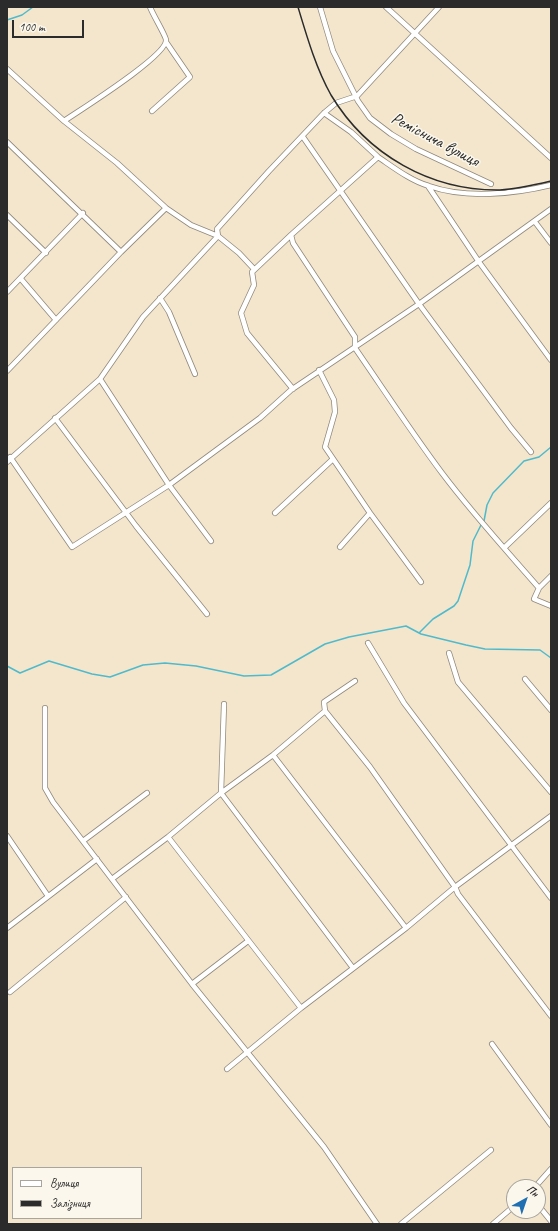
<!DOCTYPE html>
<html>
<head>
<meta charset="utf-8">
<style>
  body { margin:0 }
  #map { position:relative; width:558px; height:1231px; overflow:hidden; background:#f3e6cc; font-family:Caveat,sans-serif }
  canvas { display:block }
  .frame { position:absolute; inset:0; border:8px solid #2b2b2b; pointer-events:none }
  .legend { position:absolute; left:12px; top:1167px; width:130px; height:52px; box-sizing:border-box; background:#fbf7ec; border:1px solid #a8a59f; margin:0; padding:5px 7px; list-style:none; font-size:12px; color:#2b2b2b }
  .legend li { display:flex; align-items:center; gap:8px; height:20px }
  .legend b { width:20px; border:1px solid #a8a59f }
  .north { position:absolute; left:506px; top:1179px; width:40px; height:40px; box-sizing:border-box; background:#fbf7ec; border:1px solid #a8a59f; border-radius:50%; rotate:40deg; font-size:11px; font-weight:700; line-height:16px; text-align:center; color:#2b2b2b }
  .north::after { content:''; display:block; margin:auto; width:14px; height:18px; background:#1f6fb2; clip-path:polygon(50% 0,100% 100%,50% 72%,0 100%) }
  .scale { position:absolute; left:12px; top:20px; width:72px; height:18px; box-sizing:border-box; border:2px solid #2b2b2b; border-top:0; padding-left:5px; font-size:12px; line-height:14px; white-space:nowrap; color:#2b2b2b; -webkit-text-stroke:3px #fbf7ec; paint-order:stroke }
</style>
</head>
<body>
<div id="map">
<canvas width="558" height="1231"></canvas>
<div class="frame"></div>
<ul class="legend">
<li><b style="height:5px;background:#fff"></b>Вулиця</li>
<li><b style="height:5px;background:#2b2b2b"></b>Залізниця</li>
</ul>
<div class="north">Пн</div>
<div class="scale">100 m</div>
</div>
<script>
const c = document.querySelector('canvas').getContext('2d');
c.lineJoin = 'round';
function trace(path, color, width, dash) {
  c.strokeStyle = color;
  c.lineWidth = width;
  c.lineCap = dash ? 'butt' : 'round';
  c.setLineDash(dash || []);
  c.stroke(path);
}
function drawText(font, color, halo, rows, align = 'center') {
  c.font = font + ' Caveat,sans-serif';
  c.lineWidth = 3;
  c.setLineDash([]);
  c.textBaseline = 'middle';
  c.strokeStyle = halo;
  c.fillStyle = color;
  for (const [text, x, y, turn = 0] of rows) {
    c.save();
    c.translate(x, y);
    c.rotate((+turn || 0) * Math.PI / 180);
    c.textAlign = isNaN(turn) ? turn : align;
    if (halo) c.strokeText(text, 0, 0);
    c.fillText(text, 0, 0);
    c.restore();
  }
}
const stream = new Path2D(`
  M7,20L22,15L33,7
  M484,521L487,505L493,493L524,461L539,457L551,447
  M420,632L433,619L454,606L458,601L470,565L473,541L481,525
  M7,666L20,673L49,661L92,674L110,677L143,665L165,663L196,666L244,676L271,675L325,644L349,637L406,626L421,634L466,645L485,649L540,650L551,658`);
const minor = new Path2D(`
  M320,7L333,51L358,101L370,118L391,134L416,149L491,184
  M386,7L551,158
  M7,69L64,121L117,163L166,208
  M152,111L190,77L166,42
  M324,113L351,132L378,157
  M64,121C80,110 167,56 166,40C166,36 153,15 150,7
  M303,137L419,304L511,428L531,452
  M7,142L121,252
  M428,186L479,262L551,360
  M7,215L46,253
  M535,222L551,243
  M291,235L252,272L254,285L241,313L247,333L293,389
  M21,279L56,320
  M7,292L83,213
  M160,298L169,312L195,374
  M319,370L334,400L335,412L325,447L370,513L421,582
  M7,371L121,252L166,208L191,225L218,236L239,253L254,269
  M100,379L169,485L211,541
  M55,418L136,526L207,614
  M10,457L72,547L169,485L260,418L291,390L419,304L551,209
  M7,462L100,379L143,317L218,236L217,229L269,171L324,113L336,103L357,96L439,7
  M275,513L333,459
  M340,547L370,513
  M504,548L551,503
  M551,576L539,588L534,599L551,606
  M539,588C506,550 472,513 442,473C412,433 384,390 355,348V337L293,243L291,235L378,157C393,167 411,181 429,186C466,199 514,194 551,185
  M368,643L404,703L551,898
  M449,653L458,682L551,792
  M525,679L551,710
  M355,681L324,702L325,711L370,767L455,887L458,894L551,1016
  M224,704L221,793L353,968
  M45,708V788L53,802L192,984L324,1147L377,1224
  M273,755L406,928
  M7,836L48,896
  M168,837L301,1008
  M83,841L147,793
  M112,879L168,837L221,793L273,755L325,711
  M7,928L97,859
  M192,984L248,941
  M10,992L126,897
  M492,1044L551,1125
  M227,1069L301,1008L406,928L455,887L551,816
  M535,1187L551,1169
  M538,1205L551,1221
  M401,1224L491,1150
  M493,1224L514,1206`);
const rail = new Path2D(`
  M298,7C307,37 316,68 331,95C367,155 431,191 500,190C517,189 534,185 551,181`);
const streetNames = [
  ["Реміснича вулиця",435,140,28]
];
trace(stream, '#4fbacb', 1.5);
trace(minor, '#8f887c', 6);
trace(minor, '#fff', 4.5);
trace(rail, '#2b2b2b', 1.5);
drawText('17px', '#2b2b2b', '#fbf7ec', streetNames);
</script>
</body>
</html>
